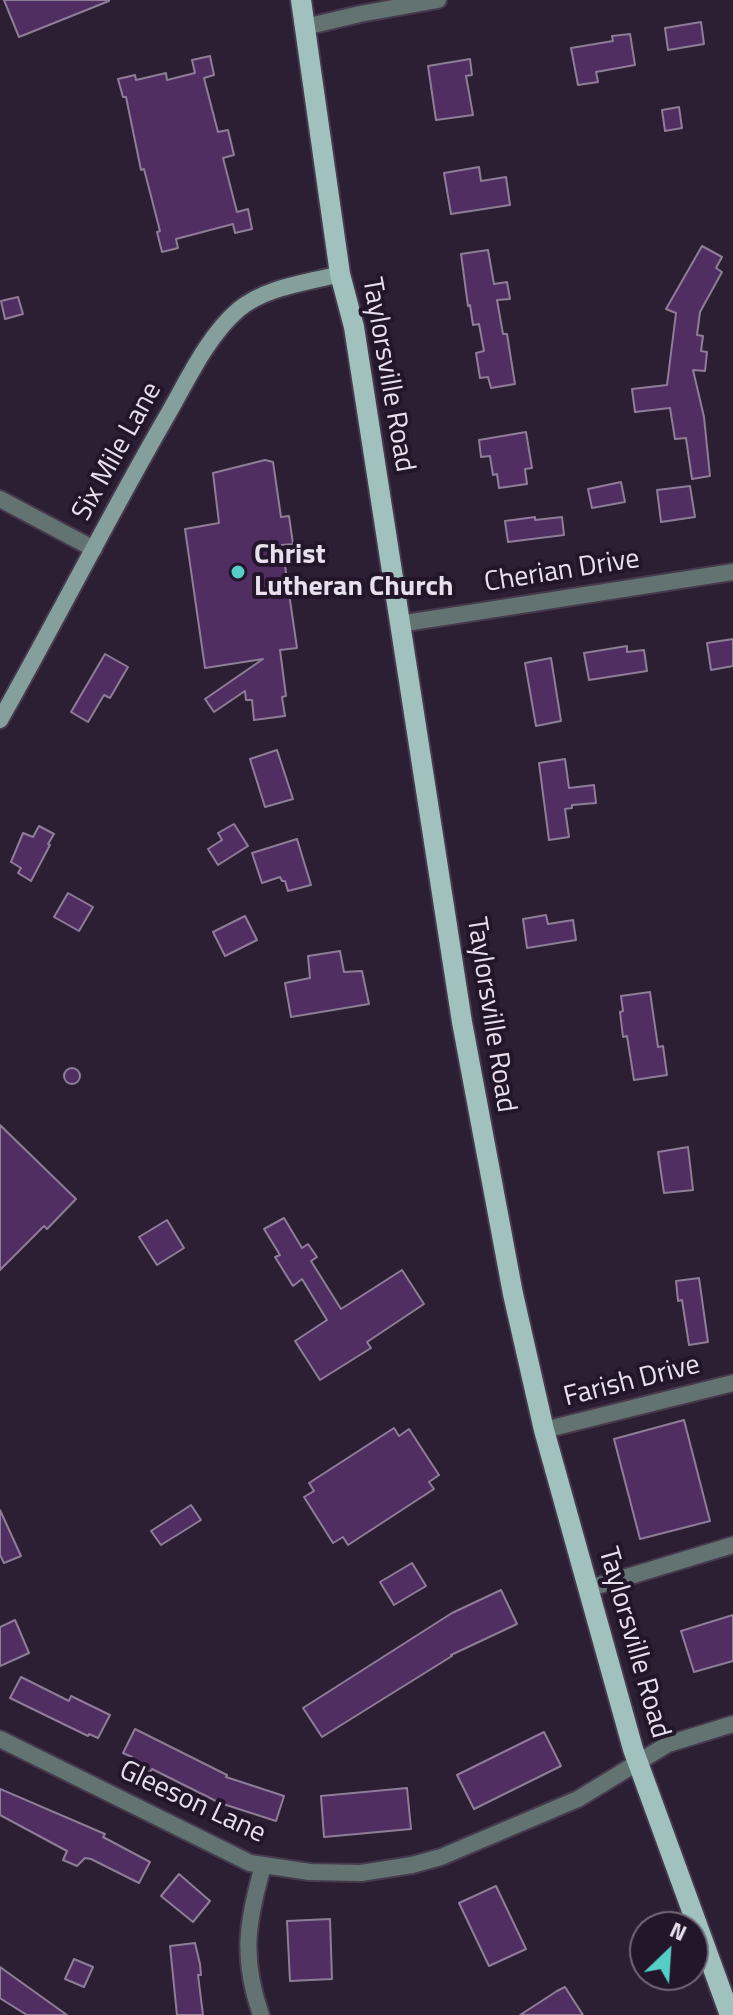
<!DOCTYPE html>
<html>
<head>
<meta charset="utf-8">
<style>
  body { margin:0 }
  #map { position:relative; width:733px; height:2015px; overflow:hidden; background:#2c1f34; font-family:"Titillium Web",sans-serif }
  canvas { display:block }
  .north { position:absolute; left:629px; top:1911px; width:80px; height:80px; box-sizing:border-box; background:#23152a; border:2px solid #726678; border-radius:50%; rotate:25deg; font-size:22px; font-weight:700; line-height:32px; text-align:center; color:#e9e0ee }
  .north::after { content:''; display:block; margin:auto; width:28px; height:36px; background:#55cec6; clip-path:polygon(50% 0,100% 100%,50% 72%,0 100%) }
</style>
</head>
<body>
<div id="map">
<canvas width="733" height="2015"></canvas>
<div class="north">N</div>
</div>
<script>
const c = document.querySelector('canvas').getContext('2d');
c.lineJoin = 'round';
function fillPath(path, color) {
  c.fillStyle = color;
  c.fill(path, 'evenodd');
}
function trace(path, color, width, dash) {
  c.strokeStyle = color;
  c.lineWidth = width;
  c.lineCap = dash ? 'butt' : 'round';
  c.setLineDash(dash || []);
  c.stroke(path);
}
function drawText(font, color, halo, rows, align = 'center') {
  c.font = font + ' "Titillium Web",sans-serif';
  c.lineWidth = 8;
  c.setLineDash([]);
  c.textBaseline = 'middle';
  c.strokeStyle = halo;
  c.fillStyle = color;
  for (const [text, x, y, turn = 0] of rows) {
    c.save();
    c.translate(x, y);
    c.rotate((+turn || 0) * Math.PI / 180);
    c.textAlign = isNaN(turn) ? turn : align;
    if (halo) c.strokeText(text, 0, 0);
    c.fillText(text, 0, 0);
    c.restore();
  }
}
const building = new Path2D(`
  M4,0H109V1L19,37Z
  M701,22L704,44L668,50L665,28Z
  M630,34L635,65L596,72L598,82L578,85L571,48L613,41L612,36Z
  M210,56L214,75L204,78L218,132L228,130L234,155L223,158L237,212L248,209L252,229L235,233L233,224L176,239L178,248L162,252L157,232L160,231L144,169L141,170L126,97H123L118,79L135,75L136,80L166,73L167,80L195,73L192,60Z
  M470,59L472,75L466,76L473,115L436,120L428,66Z
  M679,107L682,128L665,131L662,110Z
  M479,167L481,181L506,177L510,205L451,214L444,173Z
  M702,246L722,257L716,268L722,272L700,312L697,335L703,336L701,351L707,352L705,371L693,370L704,417L710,476L692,479L686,438L675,439L670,408L635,412L632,389L667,385L676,313L666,309Z
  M488,250L494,284L507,282L510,299L497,300L503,334H507L515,384L491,388L488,377L480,378L476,353L484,351L479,324L473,325L470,305L468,306L461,254Z
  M18,297L23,314L5,319L1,301Z
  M526,432L532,468L525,469L527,484L499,488L497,474L493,475L490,456L481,457L479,440Z
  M265,460L273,462L281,517L289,516L293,544L282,545L297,648L280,650L286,696L282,697L285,716L254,720L252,700H246L245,691L214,712L205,699L263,659L205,668L185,529L219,523L213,473Z
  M621,482L625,502L592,508L588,489Z
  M690,486L695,517L661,522L657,490Z
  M535,517V520L562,517L564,535L508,542L505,521Z
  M733,639V666L711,670L707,643Z
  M627,646V652L644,650L647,671L589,680L584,653Z
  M105,654L128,667L110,698L104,695L88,722L71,712Z
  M551,658L561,721L536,726L525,663Z
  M277,750L293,799L265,807L250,759Z
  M565,759L569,788L594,785L596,803L572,805V808L565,809L569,837L549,840L539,763Z
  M234,824L248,846L218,865L208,849L222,840L218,833Z
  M39,826L54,834L48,844L50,845L31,881L18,873L21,868L11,862L23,833L33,837Z
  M297,839L311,885L288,891L285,881H282L280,877L262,883L252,853Z
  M68,893L93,907L79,931L54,917Z
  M546,915L548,924L573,920L576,940L527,948L523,919Z
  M245,916L257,940L225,956L213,932Z
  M340,951L344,972L362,971L369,1004L291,1017L285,983L310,978L308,956Z
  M650,992L658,1047L663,1046L667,1075L634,1080L627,1036L623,1037L620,1012L623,1011L621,996Z
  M64 1076a8 8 0 1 1 16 0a8 8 0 1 1-16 0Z
  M0,1125L76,1199L47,1229L44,1226L0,1270Z
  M688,1147L693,1190L664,1193L658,1152Z
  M284,1218L302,1248L308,1244L317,1257L311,1261L341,1309L402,1270L424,1304L367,1342L371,1348L320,1380L295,1341L327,1320L302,1279L293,1286L275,1257L280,1255L264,1229Z
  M167,1220L184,1248L157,1265L139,1237Z
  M699,1278L708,1342L689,1345L682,1300L678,1301L676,1281Z
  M684,1420L710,1521L640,1539L614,1439Z
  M394,1428L399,1436L409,1429L439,1475L429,1482L434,1489L348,1545L343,1537L333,1543L304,1497L314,1491L309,1483Z
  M191,1505L201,1520L161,1545L151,1531Z
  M0,1510L21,1556L4,1563L0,1555Z
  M412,1563L426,1586L394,1605L380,1582Z
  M501,1590L517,1624L451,1655L452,1656L322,1737L303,1708L452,1613Z
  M733,1615V1661L694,1672L681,1631Z
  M15,1620L29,1653L0,1666V1627Z
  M21,1677L69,1701L71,1696L110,1715L98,1738L89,1734L88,1736L10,1698Z
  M135,1729L227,1775L226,1777L284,1796L276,1821L220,1803L152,1769L150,1772L130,1762L132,1757L123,1753Z
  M544,1732L561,1766L474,1809L457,1775Z
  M407,1788L411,1829L324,1837L321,1796Z
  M0,1789L105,1834L103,1837L150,1862L139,1883L91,1859L85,1858L77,1866L63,1860L67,1851L0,1815Z
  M179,1874L210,1901L193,1922L161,1896Z
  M496,1886L526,1949L489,1966L459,1903Z
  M330,1919L332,1979L290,1981L287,1921Z
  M195,1943L200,1964L201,1975H198L203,2015H177L170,1946Z
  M74,1959L93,1967L84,1987L65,1979Z
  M0,1967L67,2015H27L6,2002L0,1998Z
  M565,1987L583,2015H520L557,1991Z`);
const street = new Path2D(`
  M305,27L360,14L438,0
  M0,499L94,549
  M399,624L733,572
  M544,1430L733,1383
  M587,1589L733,1545
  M0,1739L250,1863L310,1872L361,1873L412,1865L441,1857L578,1799L668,1744L733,1724
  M261,2015C241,1958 247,1922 263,1866`);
const secondary = new Path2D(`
  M0,720C56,621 107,520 164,421C186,384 205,339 238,310C265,287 306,283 340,274`);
const primary = new Path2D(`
  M301,0L340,274L354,327L462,1022L513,1294L544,1430L633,1749L730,2015`);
const markers = [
  [238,572,8,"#55cec6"]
];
const streetNames = [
  ["Taylorsville Road",387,375,80],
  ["Six Mile Lane",118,452,-61],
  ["Cherian Drive",562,572,-9],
  ["Taylorsville Road",490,1015,81],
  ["Farish Drive",632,1382,-14],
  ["Taylorsville Road",633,1643,74],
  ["Gleeson Lane",192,1803,25]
];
const poiNames = [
  ["Christ",254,556],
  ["Lutheran Church",254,588]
];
fillPath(building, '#502e62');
trace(building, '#8e7d97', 2);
trace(street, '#463a4e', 20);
trace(secondary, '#463a4e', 20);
trace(primary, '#463a4e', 24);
trace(street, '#637371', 16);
trace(secondary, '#859f9c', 16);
trace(primary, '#a0c1be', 20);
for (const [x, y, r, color] of markers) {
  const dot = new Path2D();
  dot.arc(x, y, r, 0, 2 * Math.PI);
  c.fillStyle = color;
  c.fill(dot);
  trace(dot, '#23152a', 3);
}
drawText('28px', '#e9e0ee', '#23152a', streetNames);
drawText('bold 28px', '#e9e0ee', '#23152a', poiNames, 'left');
</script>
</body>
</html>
